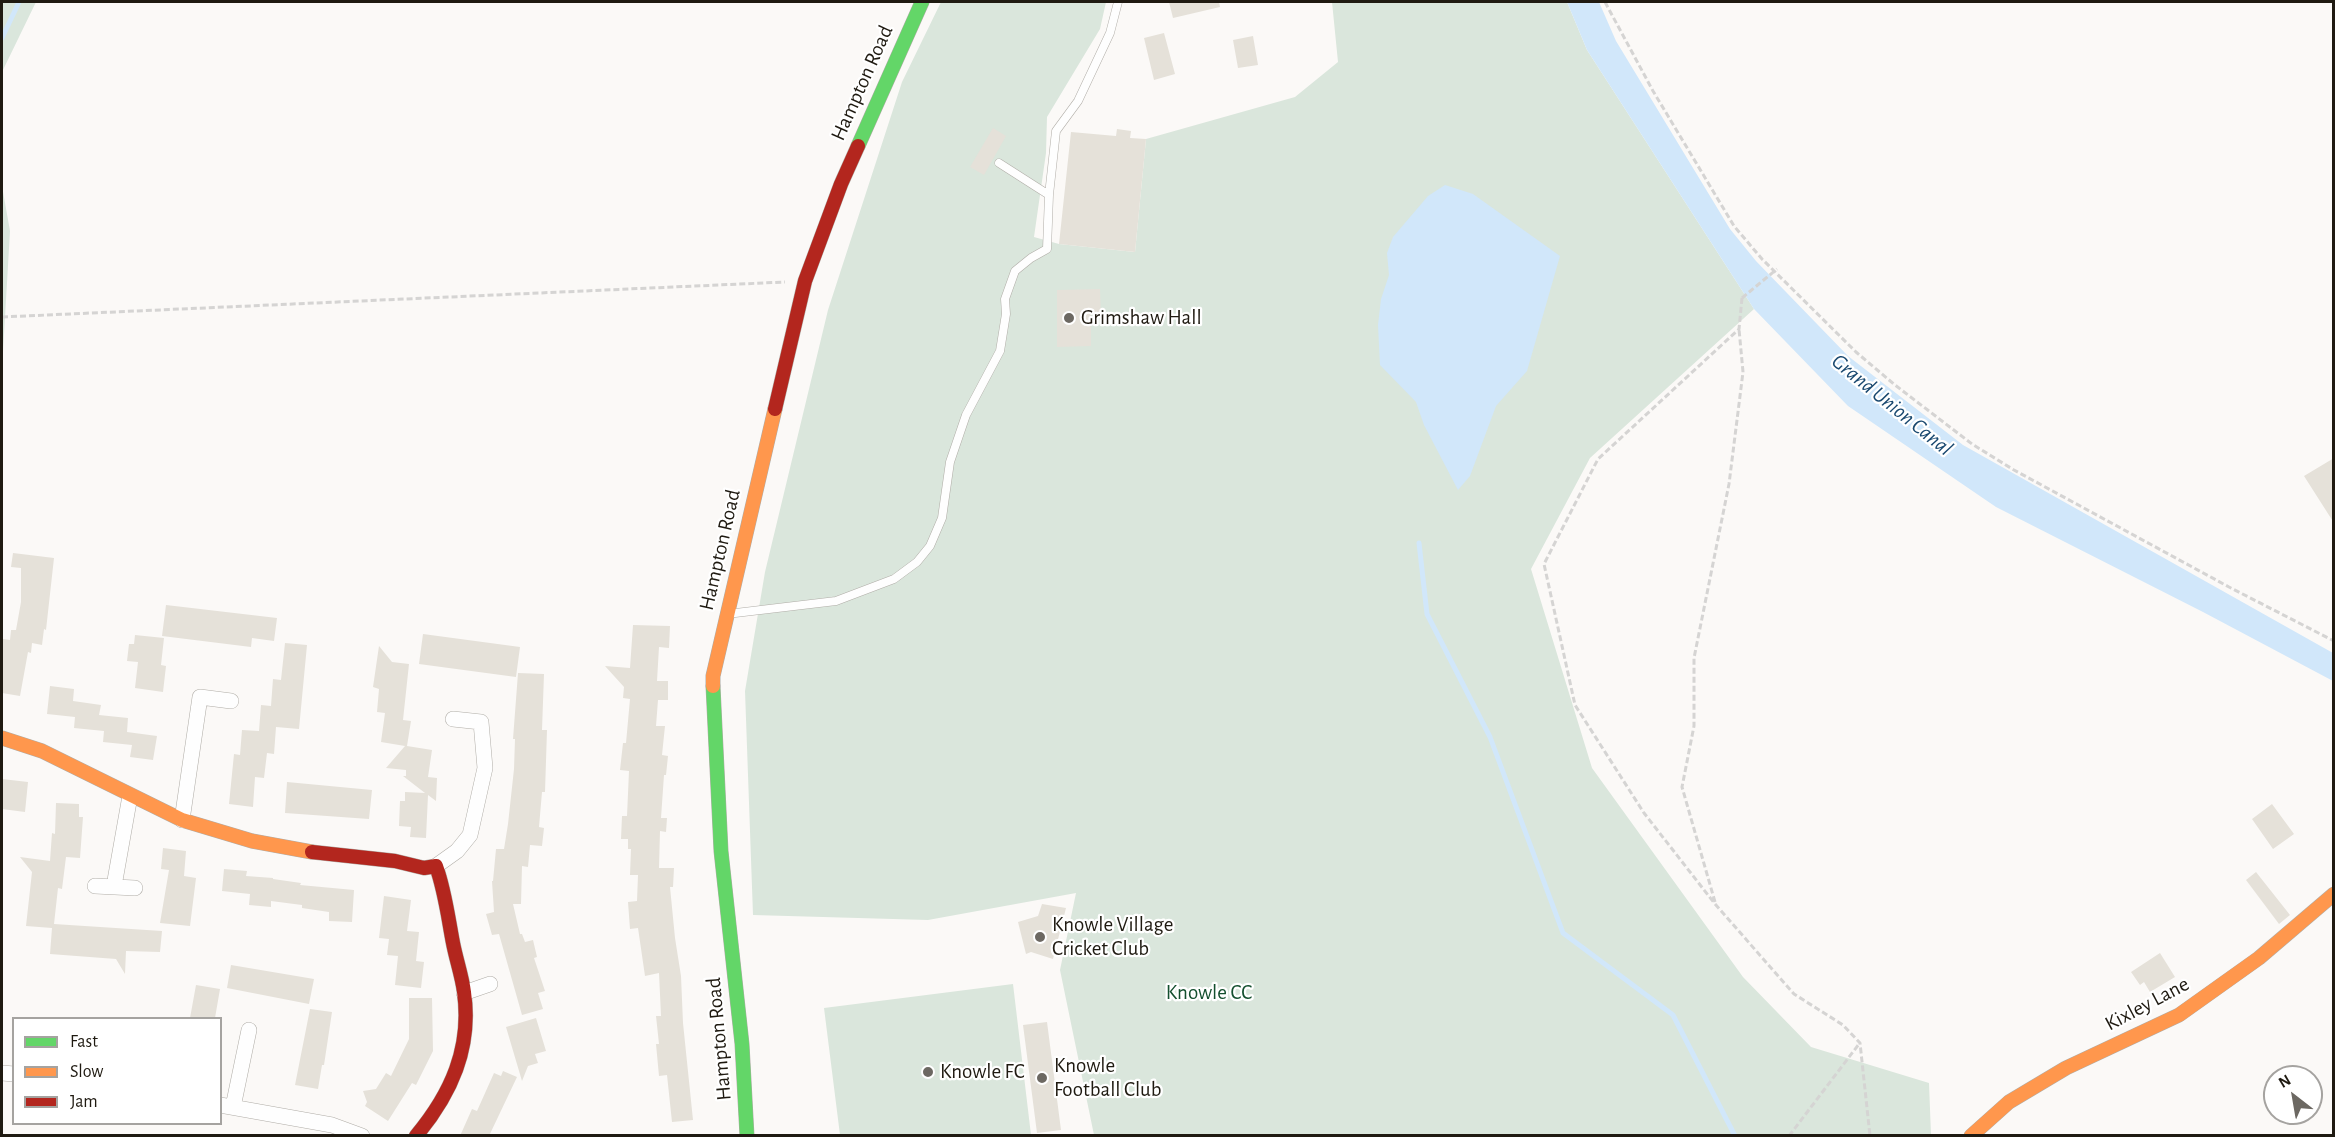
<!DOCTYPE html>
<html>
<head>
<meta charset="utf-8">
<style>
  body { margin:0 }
  #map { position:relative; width:2335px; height:1137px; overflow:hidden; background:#fbf9f7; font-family:"Alegreya Sans",sans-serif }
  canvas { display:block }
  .frame { position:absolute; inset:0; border:3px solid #1f1a11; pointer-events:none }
  .legend { position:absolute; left:12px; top:1017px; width:210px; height:108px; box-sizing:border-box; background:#fff; border:2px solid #a5a3a0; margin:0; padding:8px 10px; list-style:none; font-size:18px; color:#1f1a11 }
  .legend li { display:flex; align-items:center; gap:12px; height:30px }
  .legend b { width:30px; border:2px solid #a5a3a0 }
  .north { position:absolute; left:2263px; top:1065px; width:60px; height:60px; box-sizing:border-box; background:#fff; border:2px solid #a5a3a0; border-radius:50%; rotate:329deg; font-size:16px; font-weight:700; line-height:24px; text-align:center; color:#1f1a11 }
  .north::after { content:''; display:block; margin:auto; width:21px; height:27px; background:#6c6862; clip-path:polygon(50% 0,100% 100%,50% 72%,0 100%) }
</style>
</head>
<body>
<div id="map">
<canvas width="2335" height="1137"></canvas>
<div class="frame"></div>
<ul class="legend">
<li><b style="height:8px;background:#63d668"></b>Fast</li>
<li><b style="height:8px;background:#ff974d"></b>Slow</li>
<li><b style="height:8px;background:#b3261e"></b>Jam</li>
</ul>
<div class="north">N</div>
</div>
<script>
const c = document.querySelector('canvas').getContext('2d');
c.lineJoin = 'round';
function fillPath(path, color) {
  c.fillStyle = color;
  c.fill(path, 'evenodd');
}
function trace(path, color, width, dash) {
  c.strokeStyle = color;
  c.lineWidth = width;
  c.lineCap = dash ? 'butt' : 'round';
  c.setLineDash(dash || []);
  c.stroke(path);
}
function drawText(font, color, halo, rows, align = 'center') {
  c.font = font + ' "Alegreya Sans",sans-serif';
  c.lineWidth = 4.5;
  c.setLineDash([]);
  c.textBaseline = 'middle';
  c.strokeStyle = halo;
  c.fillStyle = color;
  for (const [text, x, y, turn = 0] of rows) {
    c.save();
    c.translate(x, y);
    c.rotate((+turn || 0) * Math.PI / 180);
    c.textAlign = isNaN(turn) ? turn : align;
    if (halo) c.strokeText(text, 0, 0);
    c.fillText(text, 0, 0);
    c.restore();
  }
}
const green = new Path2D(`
  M2,2H36L2,72Z
  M941,2H1106L1100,29L1047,117L1046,153L1034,237L1059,244L1135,252L1146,139L1295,97L1338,62L1332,2H1567L1587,50L1754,309L1590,458L1531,569L1592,768L1743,977L1811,1047L1929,1083L1931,1135H1094L1060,970L1076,893L928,920L753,915L745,691L765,572L828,310L902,82Z
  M2,186L10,231L2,369Z
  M1013,984L1031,1135H840L824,1008Z`);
const water = new Path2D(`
  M1567,2H1599L1616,41L1730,229L1756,261L1848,356L1963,445L2333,653V681L2203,612L1996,507L1848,406L1754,309L1587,50Z
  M1445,185L1473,194L1560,256L1527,371L1496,406L1470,476L1458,490L1424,425L1416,402L1380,365L1378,325L1381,299L1389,275L1387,253L1393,237L1428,196Z`);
const stream = new Path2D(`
  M2,38L19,2
  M1419,543L1427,614L1490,737L1563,933L1673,1015L1735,1136`);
const building = new Path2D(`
  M1169,2H1219L1220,7L1173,18Z
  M1164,33L1175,74L1154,80L1144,38Z
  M1253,36L1258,65L1238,68L1233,40Z
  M993,128L1006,136L984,175L970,167Z
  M1117,129L1131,131L1130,138L1146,139L1135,252L1059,244L1071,132L1116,136Z
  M1100,289L1101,315H1091V346L1057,347V290Z
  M2334,458V523L2304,476Z
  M13,553L54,558L46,630L44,629L42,645L32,643L31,653L28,652L20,696L2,693L3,639L10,640L11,630H16L21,602V568L11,567Z
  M166,605L277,618L274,641L252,638L251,647L162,636Z
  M633,625L670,626L669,648L659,647L657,681H668V700H658L656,726H665L662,755L668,756L666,775H664L661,818H667L666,832L660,831L659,868H674L673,887H670L675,938L681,976L683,1023L693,1120L672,1122L667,1075L659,1076L656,1044H659L656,1016H661L659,973L645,976L638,928L630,929L628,902L637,901L638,875H630L631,849H628V839H621L622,816H627L629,771L620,770L623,743H626L630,699L623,698L624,687L605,666L630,668Z
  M423,634L520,647L516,677L419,664Z
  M135,635L164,638L161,665L166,666L163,692L135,688L138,662L127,661L129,644H134Z
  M285,643L307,645L299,729L276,727L274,754L267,753L264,778L255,777L253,807L229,804L234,754L240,755L242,730L259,731L261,705L271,706L273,679L281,680Z
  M379,646L392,662L409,664L403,720L411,721L407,746L432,750L428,777L437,778L436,801L428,795L426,838L410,837L411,827L399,826L400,801H405V792L425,793L403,776H406V770L386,768L405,746L381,742L385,713L377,712L379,689L373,687Z
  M518,673L544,674L542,730H547L545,792H542L539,827L544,828L542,846L530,845L528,867L522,866L521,904H513L520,934H522L525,942L533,940L537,957L534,958L545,991L538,993L543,1009L522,1015L499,934L492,935L486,914L494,912L492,881H493L496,849H504L508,824L514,769L515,739H513Z
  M50,686L74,689L73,701L101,705L99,715L128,718L127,732L157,736L153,760L130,757L132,745L103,742L104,731L74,728L75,717L47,714Z
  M2,779L28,782L25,812L2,809Z
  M287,782L372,790L369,819L285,813Z
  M56,803L79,804V817H83L80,858L66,857L62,889L58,888L54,924L162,931L160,952L126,951L125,974L116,959L50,954L52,928L26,926L32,872L20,857L50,861L52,833L55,834Z
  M2272,804L2294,834L2273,849L2252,819Z
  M163,848L186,851L184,876L196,878L190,926L160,923L169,870L161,869Z
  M224,869L247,871L246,876L273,878V879L301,883L300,885L354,890L352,922L329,921V912L302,908V905L271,901V907L249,905L250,894L222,891Z
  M2256,872L2290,915L2279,924L2246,880Z
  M384,896L411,900L407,931L419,932L416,961L424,962L421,988L395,985L398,956L387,955L389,939L379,938Z
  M1042,904L1066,908L1053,959L1031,952L1026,954L1018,922L1038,916Z
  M2160,953L2175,977L2150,992L2144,982L2140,985L2131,972Z
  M231,965L314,979L309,1004L227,988Z
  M196,985L220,989L215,1018H190Z
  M409,998H432L433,1051L416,1085L412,1083L388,1121L365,1106L367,1102L363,1091L376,1089L386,1073L391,1076L409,1039Z
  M310,1009L332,1012L324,1065H322L318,1089L295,1085Z
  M536,1018L546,1051L535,1054L538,1063L528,1066L522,1081L506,1027Z
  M1047,1022L1061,1130L1037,1133L1023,1025Z
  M503,1071L517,1077L489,1136H460L472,1109L477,1111L494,1073L501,1076Z`);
const path = new Path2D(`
  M1605,2L1653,91L1734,226L1762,259L1856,352L1895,385L1972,444L2014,470L2229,587L2334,641
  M1742,298L1739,329L1598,459L1544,564L1575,705L1644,813L1715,904L1794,994L1843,1025L1860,1043L1870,1136
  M2,317L785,282
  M1715,902L1682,787L1694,726V658L1729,484L1743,372L1739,329
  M1789,1136L1859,1044`);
const lane = new Path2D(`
  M1049,195L1056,131L1078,101L1110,33L1118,2
  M727,614L836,601L894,579L917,562L930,546L942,518L950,462L966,415L1000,351L1006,314L1005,299L1015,271L1031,258L1047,249L1049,195L999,163`);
const street = new Path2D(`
  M182,820L200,697L231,701
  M436,866L457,851L470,835L485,768L481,722L453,719
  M95,886L135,888
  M114,886L130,796
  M464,993L490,984
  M2,1073L14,1074
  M220,1105L332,1125L362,1136
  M233,1107L249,1030`);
const fast = new Path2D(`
  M858,146L922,2
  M713,686L721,851L742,1044L747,1136`);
const slow = new Path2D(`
  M713,686V676L775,409
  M2,738L42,751L182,820L252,841L312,852
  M1971,1136L2009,1102L2066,1068L2179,1015L2259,958L2334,894`);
const jam = new Path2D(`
  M775,409L805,281L841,184L858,146
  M312,852L395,861L424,868L436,866C445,891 448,917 453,943C456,959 462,976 464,992C472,1048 451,1094 416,1136`);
const pathBridge = new Path2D(`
  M1742,298L1777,269`);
const markers = [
  [1069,318,6,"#6c6862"],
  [1040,937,6,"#6c6862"],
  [928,1072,6,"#6c6862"],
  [1042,1078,6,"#6c6862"]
];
const streetNames = [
  ["Hampton Road",862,83,-66],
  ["Hampton Road",720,550,-77],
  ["Kixley Lane",2147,1004,-28],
  ["Hampton Road",719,1039,-95]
];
const poiNames = [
  ["Grimshaw Hall",1081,318],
  ["Knowle Village",1052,925],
  ["Cricket Club",1052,949],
  ["Knowle",1054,1066],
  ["Football Club",1054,1090],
  ["Knowle FC",940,1072]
];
const parkNames = [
  ["Knowle CC",1209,993]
];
const waterNames = [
  ["Grand Union Canal",1892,405,39]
];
fillPath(green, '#dae6dc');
fillPath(water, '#d1e7fa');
trace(stream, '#d1e7fa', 5);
fillPath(building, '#e5e1d9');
trace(lane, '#b0ada7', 9);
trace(street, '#b0ada7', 16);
trace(fast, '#b0ada7', 15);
trace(slow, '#b0ada7', 15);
trace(jam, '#b0ada7', 15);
trace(path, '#d5d4d3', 3, [6, 3]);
trace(lane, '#fefefe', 8);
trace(street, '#fefefe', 15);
trace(fast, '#63d668', 14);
trace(slow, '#ff974d', 14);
trace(jam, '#b3261e', 14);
trace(pathBridge, '#d5d4d3', 3, [6, 3]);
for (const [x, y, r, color] of markers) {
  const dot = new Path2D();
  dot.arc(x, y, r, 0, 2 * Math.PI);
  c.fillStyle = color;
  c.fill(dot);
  trace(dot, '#fff', 2);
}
drawText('21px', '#1f1a11', '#fff', streetNames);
drawText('21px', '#1f1a11', '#fff', poiNames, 'left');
drawText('21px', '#134f2e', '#fff', parkNames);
drawText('italic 22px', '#19486f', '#fff', waterNames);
</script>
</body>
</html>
